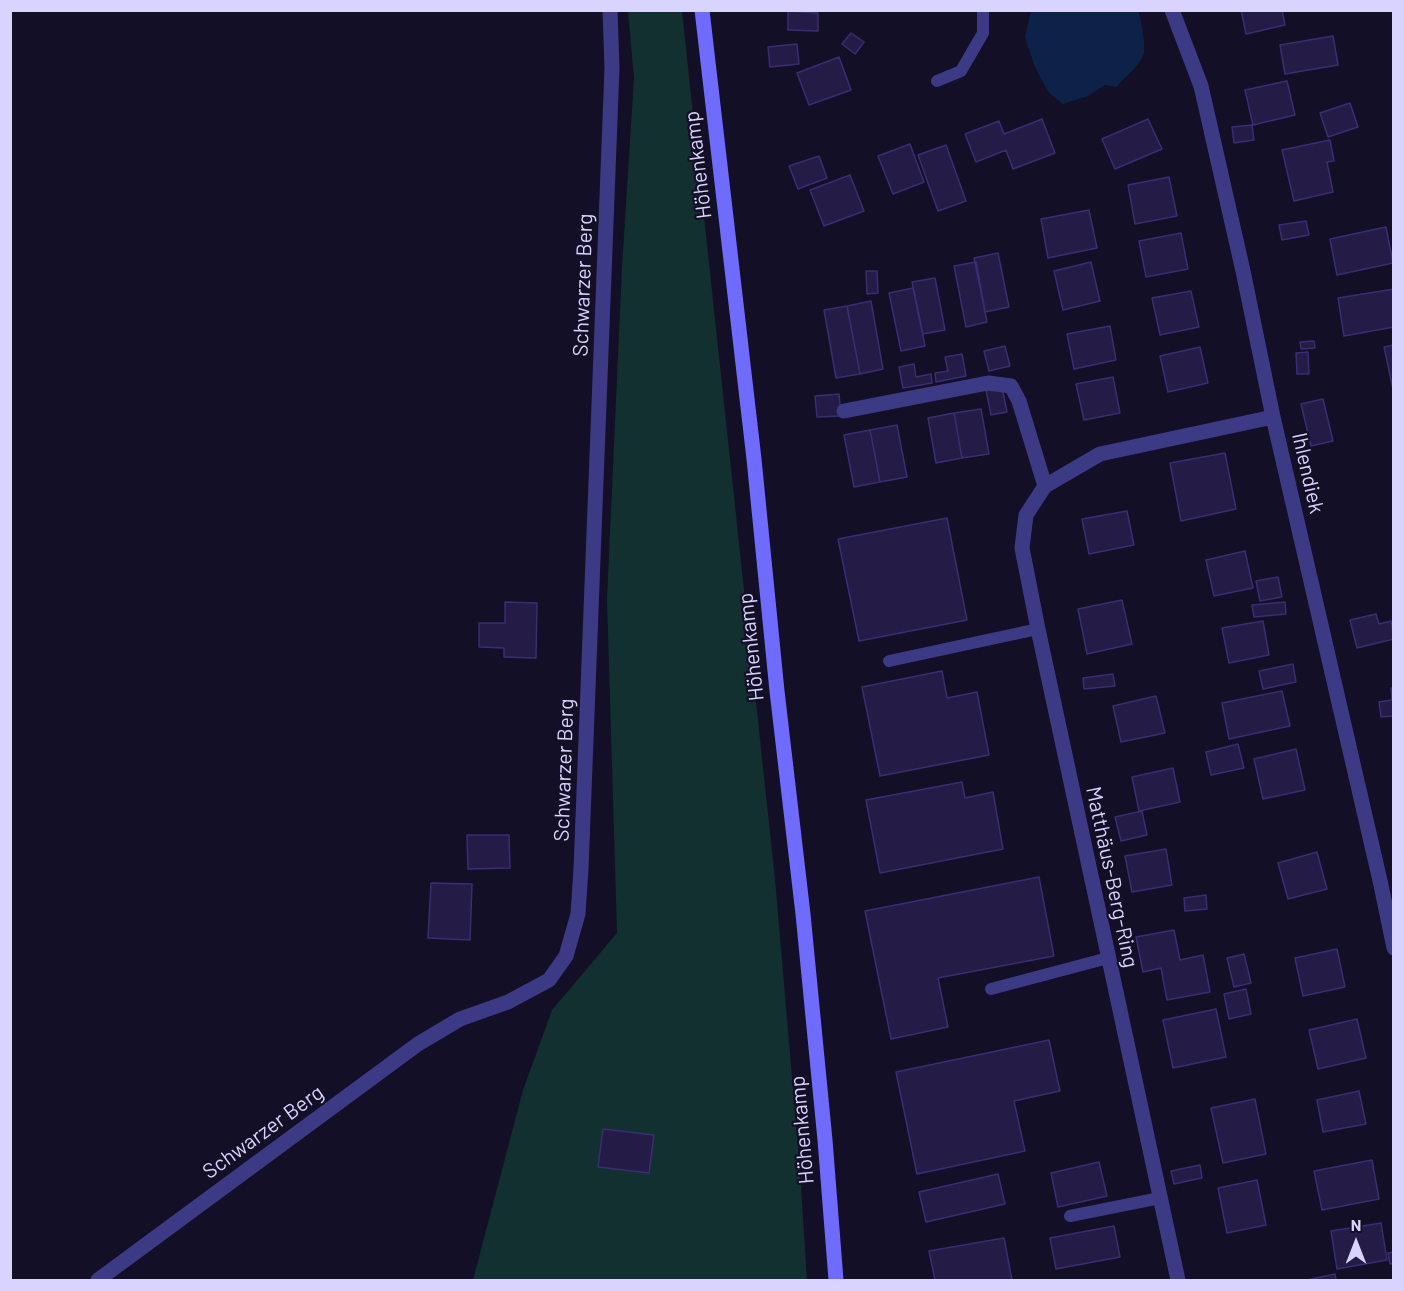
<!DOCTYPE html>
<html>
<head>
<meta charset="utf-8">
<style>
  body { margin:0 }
  #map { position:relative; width:1404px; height:1291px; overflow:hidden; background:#130f26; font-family:Barlow,sans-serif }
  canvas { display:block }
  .frame { position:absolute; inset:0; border:12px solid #d9d4ff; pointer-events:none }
  .north { position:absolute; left:1326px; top:1213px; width:60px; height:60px; -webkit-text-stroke:4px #130f26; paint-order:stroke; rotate:0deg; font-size:16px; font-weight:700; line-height:24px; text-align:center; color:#d9d4ff }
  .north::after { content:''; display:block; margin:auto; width:21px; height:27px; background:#d9d4ff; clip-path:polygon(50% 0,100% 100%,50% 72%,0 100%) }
</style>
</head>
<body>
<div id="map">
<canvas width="1404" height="1291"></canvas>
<div class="frame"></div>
<div class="north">N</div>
</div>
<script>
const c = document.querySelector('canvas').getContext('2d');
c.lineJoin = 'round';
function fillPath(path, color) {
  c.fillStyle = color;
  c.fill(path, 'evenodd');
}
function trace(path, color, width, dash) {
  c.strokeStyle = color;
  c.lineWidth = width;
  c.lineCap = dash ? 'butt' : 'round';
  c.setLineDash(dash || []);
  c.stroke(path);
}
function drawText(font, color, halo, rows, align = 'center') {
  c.font = font + ' Barlow,sans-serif';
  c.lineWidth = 4.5;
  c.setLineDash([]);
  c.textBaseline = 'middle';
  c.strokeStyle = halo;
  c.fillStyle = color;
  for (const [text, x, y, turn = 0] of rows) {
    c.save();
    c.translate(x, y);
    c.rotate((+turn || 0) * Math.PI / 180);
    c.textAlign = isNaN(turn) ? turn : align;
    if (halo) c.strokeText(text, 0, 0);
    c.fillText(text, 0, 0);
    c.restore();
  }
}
const green = new Path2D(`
  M628,11H682L775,879L800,1170L807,1280H473L523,1090L552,1010L617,933L607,599L622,267L634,78Z`);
const water = new Path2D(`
  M1031,11H1138C1141,18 1146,47 1144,53C1140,66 1125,77 1116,87L1105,85L1088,96L1063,104L1048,92L1035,67L1025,37Z`);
const building = new Path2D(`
  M1241,10H1282L1285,25L1246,34Z
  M788,11L818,13V31L788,30Z
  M851,33L864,42L855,54L842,44Z
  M1333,36L1338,65L1285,74L1280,45Z
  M797,44L799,64L770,67L768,47Z
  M839,57L851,90L809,105L797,73Z
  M1287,81L1295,115L1253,125L1245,90Z
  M1350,103L1358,127L1328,137L1320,113Z
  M1042,119L1055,153L1013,169L1006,150L976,162L965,134L999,121L1004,134Z
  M1148,119L1162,149L1115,169L1102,139Z
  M1252,125L1254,140L1234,143L1232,127Z
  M1330,140L1334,161L1327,162L1333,192L1294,201L1282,150Z
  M910,144L924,182L893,194L878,156Z
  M946,145L966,201L938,211L918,155Z
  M819,156L827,178L798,189L789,166Z
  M850,175L864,211L824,226L810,190Z
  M1169,177L1177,216L1135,224L1128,185Z
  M1089,210L1097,248L1048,258L1041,219Z
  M1306,221L1309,235L1282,240L1279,225Z
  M1386,227L1393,263L1337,275L1330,239Z
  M1181,233L1188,269L1146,277L1139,241Z
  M998,253L1009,307L985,312L974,258Z
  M976,262L987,322L966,327L954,266Z
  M1091,262L1100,301L1063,310L1054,271Z
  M866,271H877L878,293L867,294Z
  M935,278L945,330L923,334L912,282Z
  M913,288L925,346L901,351L889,293Z
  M1394,289V327L1344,336L1338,298Z
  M1191,291L1199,327L1160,335L1152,298Z
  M871,301L883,369L860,374L847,306Z
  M847,306L860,374L836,378L824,310Z
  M1110,326L1116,360L1074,369L1067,334Z
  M1314,341L1315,348L1301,349L1300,342Z
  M1394,345V394L1384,347Z
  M1005,346L1010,366L989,371L984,351Z
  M1200,347L1208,383L1168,392L1160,356Z
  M1308,352L1309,374H1297L1296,353Z
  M962,354L966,376L936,382L935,373L948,371L945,357Z
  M914,364L916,377L931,374L932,383L903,388L899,367Z
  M1113,377L1120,413L1084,420L1076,384Z
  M1002,387L1007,412L991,415L986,390Z
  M839,394L841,416L817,417L815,396Z
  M1323,399L1333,441L1311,446L1301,404Z
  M981,409L989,454L962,458L954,413Z
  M954,413L962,458L936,463L928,418Z
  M897,425L907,477L880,482L870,430Z
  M870,430L880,482L854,487L844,435Z
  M1225,453L1236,509L1181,521L1170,463Z
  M1127,511L1134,545L1089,554L1082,519Z
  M947,518L967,620L859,641L838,539Z
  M1245,551L1253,588L1214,596L1206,560Z
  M1278,577L1282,597L1260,601L1256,581Z
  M1122,600L1132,644L1087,654L1078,609Z
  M505,602L537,603L536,658L504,657V648L479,647V623H505Z
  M1285,602L1286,614L1254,617L1252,605Z
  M1376,614L1379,624L1391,621L1394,639L1357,648L1350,620Z
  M1263,621L1269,655L1229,663L1222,628Z
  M1293,664L1296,682L1263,689L1259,671Z
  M942,671L947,698L977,692L989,755L880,776L862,687Z
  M1113,674L1115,686L1084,689L1083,678Z
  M1391,688H1394V716L1381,717L1379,702L1392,700Z
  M1282,691L1290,726L1229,739L1222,703Z
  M1156,696L1165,733L1121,742L1113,706Z
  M1238,744L1244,768L1211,775L1206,752Z
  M1296,749L1305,790L1263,799L1254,759Z
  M1173,768L1180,802L1139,811L1132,777Z
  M962,782L965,798L993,792L1003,849L880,873L866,800Z
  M1142,811L1147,835L1121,841L1115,817Z
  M467,835H509L510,868L468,869Z
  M1166,849L1172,885L1132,892L1125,856Z
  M1317,852L1327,889L1288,899L1278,863Z
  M1039,877L1054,956L938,978L948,1027L891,1039L865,911Z
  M431,883L472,884L470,940L428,938Z
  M1206,895L1207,909L1185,911L1184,898Z
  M1174,930L1180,960L1203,955L1210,992L1167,1000L1161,968L1143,972L1136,937Z
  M1337,949L1345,987L1303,996L1295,958Z
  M1244,954L1251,983L1234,987L1227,958Z
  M1246,989L1251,1014L1229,1019L1224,994Z
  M1216,1009L1226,1057L1173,1068L1163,1020Z
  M1357,1019L1366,1058L1318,1069L1309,1030Z
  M1049,1040L1060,1091L1014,1101L1025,1151L917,1174L896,1072Z
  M1359,1091L1366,1124L1323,1132L1317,1100Z
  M1255,1099L1266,1154L1223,1163L1211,1108Z
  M603,1129L654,1135L649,1173L598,1167Z
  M1372,1160L1379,1199L1322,1210L1314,1171Z
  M1099,1162L1107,1196L1058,1207L1051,1173Z
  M1200,1165L1202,1178L1174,1184L1171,1171Z
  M998,1174L1005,1204L926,1222L919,1192Z
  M1257,1180L1266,1225L1227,1233L1218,1188Z
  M1381,1223L1387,1260L1337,1269L1331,1231Z
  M1114,1226L1120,1257L1056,1269L1050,1238Z
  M1004,1238L1012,1280H935L929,1251Z
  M1394,1252V1263L1390,1264L1388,1253Z
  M1335,1274L1336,1280H1307Z`);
const lane = new Path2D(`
  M937,81L961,71L983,33V10
  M889,661L1038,629
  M991,989L1108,958
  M1070,1216L1160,1198`);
const street = new Path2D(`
  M1172,10L1201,86L1243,271L1273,417L1381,885L1394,948
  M844,411L988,383L1011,386L1019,401L1045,486
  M98,1280L418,1044L460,1019L508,1002L549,980L566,956L578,914L581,869L612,68L610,10
  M1178,1280L1038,629L1022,548L1026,515L1045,486L1100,454L1273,417`);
const secondary = new Path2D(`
  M702,10L754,459L777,691L803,914L825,1140L836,1280`);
const streetNames = [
  ["Höhenkamp",698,165,-97],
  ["Schwarzer Berg",583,285,-88],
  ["Ihlendiek",1308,473,77],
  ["Höhenkamp",751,647,-96],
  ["Schwarzer Berg",564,770,-88],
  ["Matthäus-Berg-Ring",1112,877,78],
  ["Höhenkamp",802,1130,-95],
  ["Schwarzer Berg",263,1132,-36]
];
fillPath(green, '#12302f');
fillPath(water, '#0c2248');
fillPath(building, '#241b47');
trace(building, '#3b2d73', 1.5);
trace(lane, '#3d3a85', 12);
trace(street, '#3d3a85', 15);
trace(secondary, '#6f6bff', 15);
drawText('21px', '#d9d4ff', '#130f26', streetNames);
</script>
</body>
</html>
